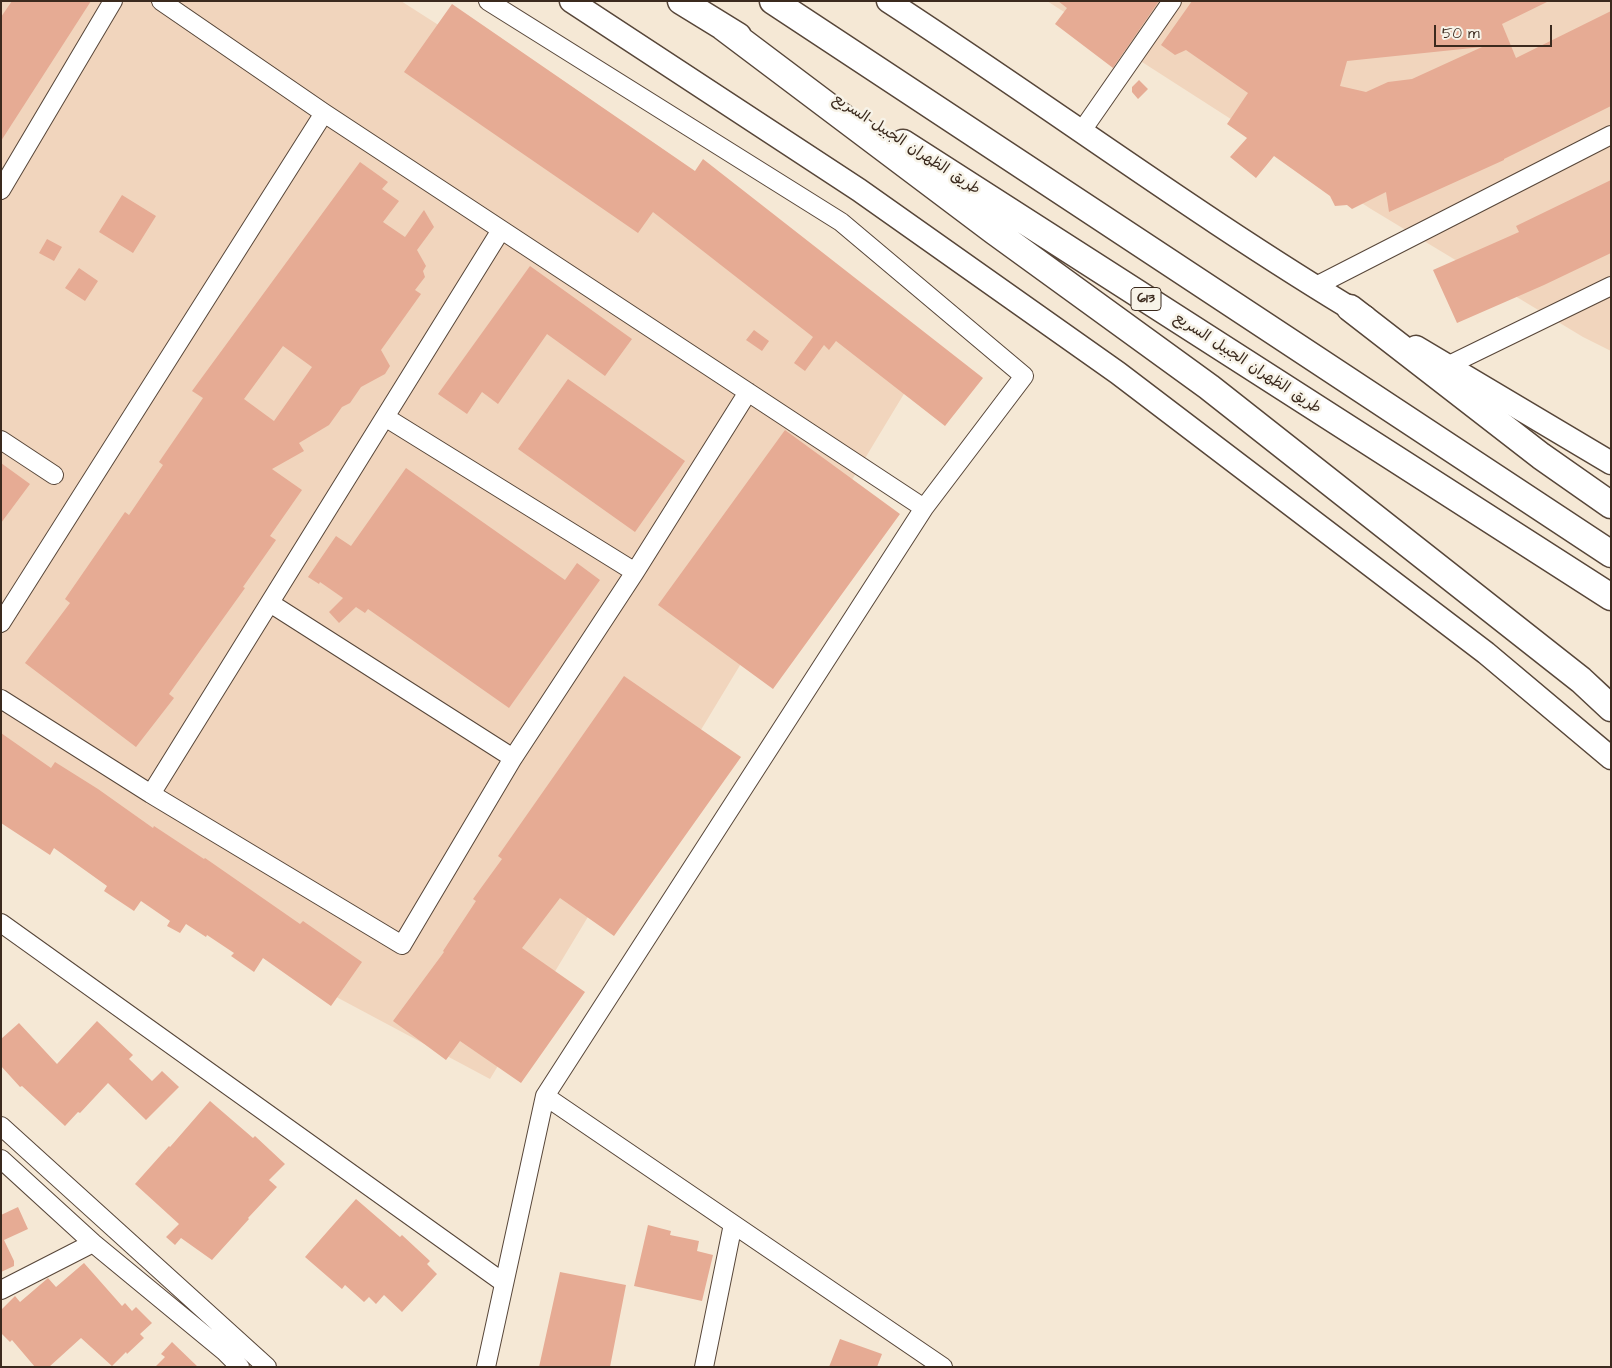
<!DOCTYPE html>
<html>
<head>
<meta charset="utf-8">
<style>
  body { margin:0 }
  #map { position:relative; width:1612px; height:1368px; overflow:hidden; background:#f5e8d5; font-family:"Architects Daughter",sans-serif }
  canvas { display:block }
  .frame { position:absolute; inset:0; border:2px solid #3b2a1e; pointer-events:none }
  .scale { position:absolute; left:1434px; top:25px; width:118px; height:22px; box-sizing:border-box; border:2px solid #3b2a1e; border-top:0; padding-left:6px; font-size:15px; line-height:18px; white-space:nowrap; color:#3b2a1e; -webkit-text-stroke:4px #f7f3e8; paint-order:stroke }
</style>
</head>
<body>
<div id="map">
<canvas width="1612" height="1368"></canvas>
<div class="frame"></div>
<div class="scale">50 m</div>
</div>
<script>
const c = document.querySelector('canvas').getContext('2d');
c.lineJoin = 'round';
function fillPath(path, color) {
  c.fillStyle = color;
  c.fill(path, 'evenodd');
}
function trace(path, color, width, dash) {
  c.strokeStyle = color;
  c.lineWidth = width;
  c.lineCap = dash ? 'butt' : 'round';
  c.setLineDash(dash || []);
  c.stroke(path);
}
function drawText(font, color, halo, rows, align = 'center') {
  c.font = font + ' "Architects Daughter","Playpen Sans Arabic",sans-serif';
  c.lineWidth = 5;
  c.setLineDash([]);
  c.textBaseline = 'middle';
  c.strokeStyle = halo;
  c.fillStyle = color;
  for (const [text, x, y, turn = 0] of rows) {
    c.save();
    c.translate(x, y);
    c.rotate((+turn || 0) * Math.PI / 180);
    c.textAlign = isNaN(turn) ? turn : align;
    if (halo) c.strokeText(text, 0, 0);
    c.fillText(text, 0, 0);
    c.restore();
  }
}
const built = new Path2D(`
  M1,1H401L621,142L925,359L490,1079L1,818Z
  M1047,1H1611V351L1583,337L1371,209Z`);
const building = new Path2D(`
  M12,1H91L1,141V17Z
  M1058,1H1159L1113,68L1055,24L1067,8Z
  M1192,1H1549L1502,24L1516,58L1611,11V106L1504,159V160L1389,212L1386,192L1352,209L1347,205L1335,206L1330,196L1274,156L1256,178L1230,157L1247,138L1227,124L1248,93L1186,50L1175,55L1161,45ZM1482,47L1412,79L1388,82L1366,92L1340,86L1347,61Z
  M452,4L695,171L703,159L983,378L945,426L836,341L829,350L824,345L805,371L794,363L813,337L653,212L638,233L404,72Z
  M1139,80L1148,89L1138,99L1132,92V87Z
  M360,162L388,182L382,189L399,201L383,222L405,237L424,210L434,227L417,250L426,266L423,271L425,277L415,290L421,294L381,350L390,366L385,374L361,387L350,403L342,407L329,425L299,443L304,451L272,469L302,490L270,536L276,540L243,587L245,588L169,694L174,698L136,747L25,663L70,603L65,599L125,512L129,515L163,465L159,462L203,398L192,391ZM283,346L312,367L274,421L244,399Z
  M1611,180V253L1544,285L1457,323L1433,270L1519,232L1516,226Z
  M122,195L156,216L133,253L99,232Z
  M47,239L62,247L54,261L39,253Z
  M530,266L632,339L605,376L547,334L498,404L482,392L467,414L438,394Z
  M79,268L98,281L85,301L65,288Z
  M754,330L769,341L762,351L746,340Z
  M568,379L685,461L635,532L518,449Z
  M785,430L900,514L773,689L658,605Z
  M1,463L30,484L1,523Z
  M406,468L565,580L577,563L600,580L509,708L368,609L365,613L356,607L339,623L329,612L343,598L320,582L319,584L308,577L336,536L351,546Z
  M624,676L741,757L614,936L560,898L522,948L585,992L521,1083L460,1041L446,1060L393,1021L444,952L443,951L476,901L473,899L502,859L498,856Z
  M1,733L51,768L55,762L98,789L153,828L154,826L204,859L205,858L300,924L303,921L362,962L331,1006L263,958L254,972L231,956L234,953L207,935L206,937L186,924L180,933L167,926L170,921L141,901L134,911L104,891L107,886L54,848L50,855L1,823Z
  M97,1021L133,1055L129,1059L152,1081L162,1071L179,1087L146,1120L108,1083L80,1113L78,1112L65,1126L22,1086L20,1087L1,1066V1039L19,1023L57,1064Z
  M210,1101L253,1138L255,1136L285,1164L269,1180L277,1187L248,1218L249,1219L212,1260L181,1238L175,1245L166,1237L179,1224L135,1184L169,1146L170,1147Z
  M356,1199L400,1237L402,1235L430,1261L427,1264L437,1274L402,1312L384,1295L376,1304L369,1297L364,1302L345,1285L342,1289L305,1257Z
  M18,1207L28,1229L4,1240L14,1261V1266L1,1272V1215Z
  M648,1225L671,1231L670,1235L699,1241L697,1251L713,1255L702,1301L634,1286Z
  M84,1263L122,1306L125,1303L132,1311L136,1307L152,1323L140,1334L144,1338L127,1354L126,1352L112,1366L81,1338L49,1367H35L12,1340L10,1342L1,1333V1310L15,1296L20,1302L48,1278L56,1287Z
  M560,1272L626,1285L610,1367H539Z
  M840,1339L882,1354L877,1367H829Z
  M172,1342L198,1367H155L165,1357L161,1354Z`);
const minor = new Path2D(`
  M161,1L324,113L924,508
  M1081,132L1172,1
  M1,190L113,1
  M1314,287L1611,135
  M1447,366L1611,286
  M385,417L635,572
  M1,440L54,475
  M270,603L513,758
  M1,623L324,113
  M1,699L151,794L402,945L513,758L635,572L748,392
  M151,794L501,230
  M1,923L504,1283
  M545,1096L943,1367
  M1,1126L267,1367
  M1,1159L93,1243L224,1351L240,1367
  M1,1290L93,1243
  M486,1367L545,1096L924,508L1024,376L841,222L488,1
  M704,1367L733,1224`);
const major = new Path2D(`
  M571,1L859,190L1118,373L1486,653L1611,758
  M888,1C1048,105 1201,219 1365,317
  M1416,347L1611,463`);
const highway = new Path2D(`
  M681,1L738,36
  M773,1L1611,554
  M723,27L994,231L1209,387L1581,680L1611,708
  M903,143L1611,597
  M1350,308L1541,456L1611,505`);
const shields = [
  [1146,299,30]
];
const shieldNames = [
  ["613",1146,299]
];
const streetNames = [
  ["طريق الظهران الجبيل السريع",906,145,33],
  ["طريق الظهران الجبيل السريع",1247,364,33]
];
fillPath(built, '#f1d5bd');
fillPath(building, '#e6ab94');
trace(minor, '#574639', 20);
trace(major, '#574639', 25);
trace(highway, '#574639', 29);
trace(minor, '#fff', 18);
trace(major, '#fff', 22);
trace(highway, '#fff', 26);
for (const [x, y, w] of shields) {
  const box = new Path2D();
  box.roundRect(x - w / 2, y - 11.5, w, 23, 4);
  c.fillStyle = '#f7f3e8';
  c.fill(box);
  trace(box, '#3b2a1e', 1);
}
drawText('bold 14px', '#3b2a1e', null, shieldNames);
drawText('15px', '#3b2a1e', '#f7f3e8', streetNames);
</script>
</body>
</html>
